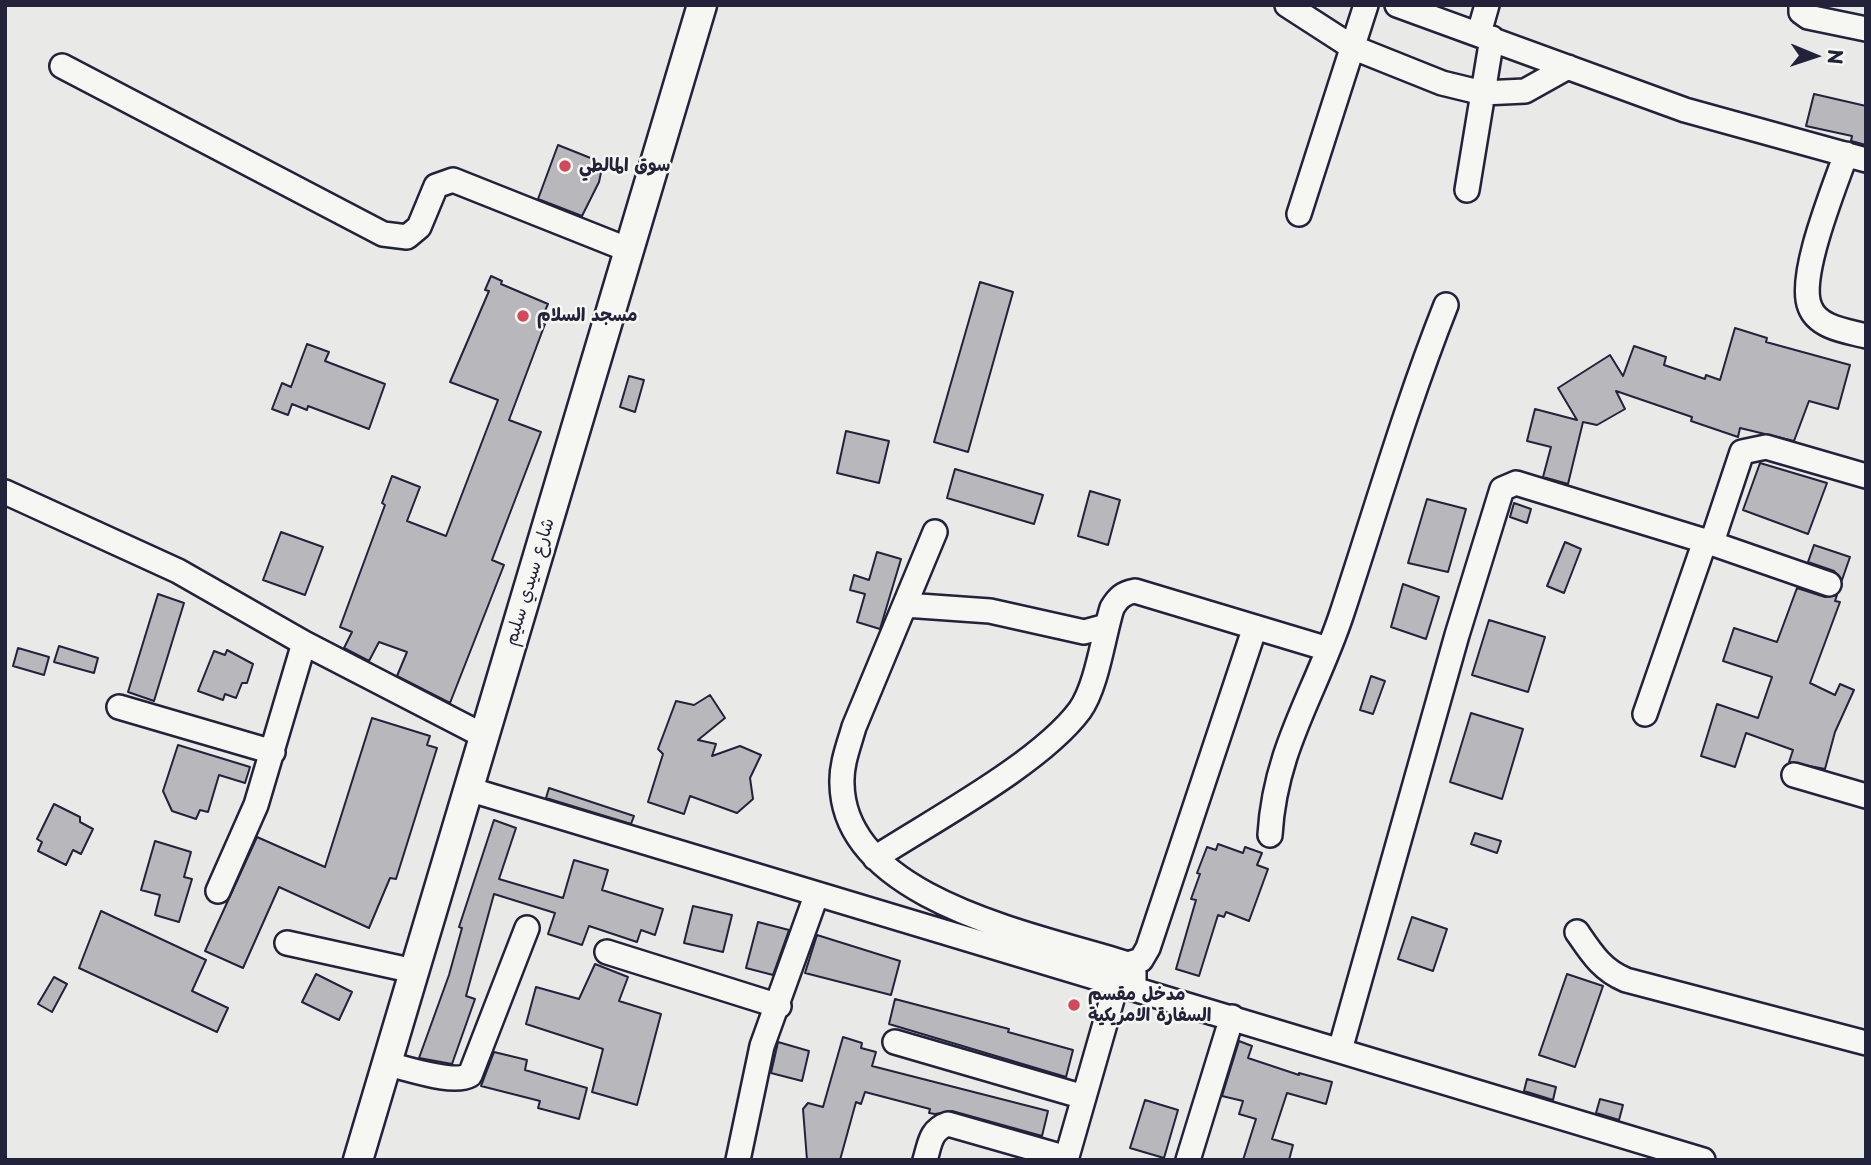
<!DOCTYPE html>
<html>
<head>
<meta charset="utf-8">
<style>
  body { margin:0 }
  #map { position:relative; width:1871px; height:1165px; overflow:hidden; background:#e9e9e7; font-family:"Playpen Sans",sans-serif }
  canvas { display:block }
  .frame { position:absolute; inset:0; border:7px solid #22223b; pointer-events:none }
  .north { position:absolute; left:1780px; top:21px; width:70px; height:70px; -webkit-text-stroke:5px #f6f6f2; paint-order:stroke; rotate:92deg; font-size:19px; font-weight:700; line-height:28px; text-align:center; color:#22223b }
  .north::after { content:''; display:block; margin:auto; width:24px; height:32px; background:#22223b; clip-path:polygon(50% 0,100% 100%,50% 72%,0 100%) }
</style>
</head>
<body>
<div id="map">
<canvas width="1871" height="1165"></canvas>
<div class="frame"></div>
<div class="north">N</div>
</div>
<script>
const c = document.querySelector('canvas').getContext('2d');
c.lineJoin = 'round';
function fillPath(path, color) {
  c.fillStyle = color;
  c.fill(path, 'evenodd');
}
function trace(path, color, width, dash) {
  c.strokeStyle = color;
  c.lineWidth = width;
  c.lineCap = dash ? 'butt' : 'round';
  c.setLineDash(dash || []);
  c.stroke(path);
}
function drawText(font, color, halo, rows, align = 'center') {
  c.font = font + ' "Playpen Sans","Playpen Sans Arabic",sans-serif';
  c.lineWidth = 5;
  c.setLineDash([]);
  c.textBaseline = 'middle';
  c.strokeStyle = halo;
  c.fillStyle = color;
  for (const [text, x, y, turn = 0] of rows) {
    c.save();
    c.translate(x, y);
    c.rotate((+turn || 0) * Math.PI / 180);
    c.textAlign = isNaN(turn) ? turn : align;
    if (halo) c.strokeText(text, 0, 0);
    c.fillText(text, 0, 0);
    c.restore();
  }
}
const building = new Path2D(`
  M1814,94L1866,106V145L1851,141L1852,136L1806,126Z
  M558,145L603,163L599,182L582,216L538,199Z
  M491,276L502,281L501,284L548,304L540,322L545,324L509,420L541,432L492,560L504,565L450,703L397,676L407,652L379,642L369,661L344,648L352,632L340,627L385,505L382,503L392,476L420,487L407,521L446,536L498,400L450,382L489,291L485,290Z
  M980,282L1013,292L968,452L934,442Z
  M1735,328L1767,338L1766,342L1850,365L1838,409L1809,401L1794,441L1740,428L1738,437L1691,421L1692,417L1616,391L1625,409L1597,425L1583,422L1568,484L1543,477L1551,447L1527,441L1535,409L1577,420L1558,388L1610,355L1623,376L1634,346L1666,357L1664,365L1705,379L1706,375L1720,380Z
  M307,344L329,352L325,361L385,384L369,429L308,406L307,410L292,404L288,415L272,409L282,383L291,387Z
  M629,376L644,380L635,412L620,407Z
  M846,431L889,441L879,483L837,473Z
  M1760,463L1827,483L1808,534L1743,510Z
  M955,469L1043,495L1034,524L947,498Z
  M1090,491L1120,500L1108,545L1078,536Z
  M1427,499L1466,509L1448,572L1408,563Z
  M1514,503L1531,509L1527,523L1510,517Z
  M281,532L323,547L305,595L263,580Z
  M1565,542L1581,549L1564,593L1547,586Z
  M1814,545L1850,557L1842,580L1834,571L1808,562Z
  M877,552L901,559L880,629L857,622L865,594L850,590L854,575L869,580Z
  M1403,584L1439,597L1426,639L1391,627Z
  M1797,588L1825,597L1837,595L1835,601L1840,602L1810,683L1835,695L1840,684L1854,690L1835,732L1825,769L1789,762L1793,750L1746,733L1735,767L1701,756L1717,704L1758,718L1772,677L1723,661L1734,628L1777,642Z
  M158,594L184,603L154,701L128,692Z
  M1489,620L1545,637L1528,692L1472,675Z
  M59,646L98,658L94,673L54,662Z
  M18,648L49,657L44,675L13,666Z
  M227,650L253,664L247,683H242L236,698L225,694L223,700L198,691L214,651L225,655Z
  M1371,676L1385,681L1373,714L1360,710Z
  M710,695L725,718L698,740L716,744L712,756L740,746L761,755L750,778L753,799L737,813L690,796L684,814L648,802L663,754L658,749L676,701L694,705Z
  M1471,713L1523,729L1502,799L1450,782Z
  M372,718L430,736L427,745L437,748L396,879L390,878L369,928L279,887L243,968L205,951L257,837L325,867Z
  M178,745L250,767L245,783L219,775L208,812L200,810L196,819L172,811L163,791Z
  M549,788L634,816L631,824L546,798Z
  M54,804L80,817V822L93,829L81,854L73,850L66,865L38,851L42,842L37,839Z
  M494,820L516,828L499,879L563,898L574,860L608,870L602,890L663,909L655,935L641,930L637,942L589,926L582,945L548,934L555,913L494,894L466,996L475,999L452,1064L419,1058L449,975L462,928L459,927Z
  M1475,833L1501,841L1497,853L1471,844Z
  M155,841L191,852L184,877L192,879L179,922L155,915L160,895L141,890Z
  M1218,844L1243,853L1245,847L1262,853L1257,865L1268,869L1249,921L1226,912L1224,917L1218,915L1199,976L1176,969L1196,900L1191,899L1200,874L1197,873L1207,847L1216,850Z
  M693,906L732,915L723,952L684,943Z
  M101,911L206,960L192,991L228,1008L217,1032L79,968Z
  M1412,917L1447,929L1433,971L1398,959Z
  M758,922L789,930L773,975L746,968Z
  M817,935L900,961L891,995L805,973Z
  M595,964L628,977L619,1001L661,1014L637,1105L592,1092L603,1049L526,1024L536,987L579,999Z
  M316,974L352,992L339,1020L302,1002Z
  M1567,974L1603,986L1575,1067L1539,1055Z
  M54,977L67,984L52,1012L38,1004Z
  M895,999L1009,1029L1008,1032L1073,1050L1066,1077L889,1024Z
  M843,1037L862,1043L861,1048L876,1052L872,1066L1048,1111L1042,1136L952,1111L935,1114L929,1113L930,1109L865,1092L861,1104L856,1102L840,1160H807L803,1109L808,1103L823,1107Z
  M1239,1041L1252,1046L1248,1058L1299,1075V1073L1332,1082L1326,1104L1287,1093L1272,1139L1293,1145L1289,1160H1243L1256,1119L1239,1114L1243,1101L1222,1096Z
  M778,1042L809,1051L802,1081L771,1073Z
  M494,1052L527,1060L525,1070L587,1088L579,1119L538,1108L540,1101L481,1086Z
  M1527,1079L1556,1087L1553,1100L1524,1091Z
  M1600,1099L1623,1105L1619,1120L1596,1113Z
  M1145,1100L1178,1110L1164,1158L1130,1148Z`);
const minor = new Path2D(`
  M1287,5L1352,47L1442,83L1483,93L1525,91L1568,67
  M1397,5L1685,110L1866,160
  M1801,5V12L1808,17L1866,29
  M1479,33L1487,5
  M62,66L383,234L407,237L419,227L436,186L453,180L629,250
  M1846,154C1835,186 1797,277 1810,307C1818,328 1847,331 1866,336
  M1467,190L1492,38
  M1299,214L1366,5
  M5,492L178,571L304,643L484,736
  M935,532L854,727C849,745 841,764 842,784C844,901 1042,936 1128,964L1134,972V988
  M905,605L990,611L1084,632L1106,626
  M119,707L273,752
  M1645,714L1705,541L1829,584
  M1794,775L1866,796
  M468,789C879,916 1292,1035 1703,1160
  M1270,835C1275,748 1316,692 1342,613C1376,510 1406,406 1446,305
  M875,858C932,821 1041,763 1080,710C1097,686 1103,637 1112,608C1118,598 1123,593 1135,591L1328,649
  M218,891L256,805L304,643
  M1577,932C1592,954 1602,970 1626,980L1866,1043
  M287,943L414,971
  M607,952L779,1006
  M1128,964L1141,960L1148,948L1255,627
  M895,1042L1084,1097
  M1340,1050L1457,635L1502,489L1516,483L1705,541L1714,536L1742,452L1766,447L1866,476
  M387,1064C407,1068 453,1085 470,1075L527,928
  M738,1160L762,1046L816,896
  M925,1160C930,1144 930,1130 948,1124L1067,1158
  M1066,1160L1117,982
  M1188,1160L1232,1017`);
const major = new Path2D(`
  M358,1160L702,5`);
const markers = [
  [565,166,7,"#d1495b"],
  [523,316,7,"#d1495b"],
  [1074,1005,7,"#d1495b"]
];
const poiNames = [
  ["سوق المالطي",579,166],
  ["مسجد السلام",537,316],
  ["مدخل مقسم",1088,995],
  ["السفارة الامريكية",1088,1016]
];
const streetNames = [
  ["شارع سيدي سليم",530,582,-73]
];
fillPath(building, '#b8b8bc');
trace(building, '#22223b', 2);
trace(minor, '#22223b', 28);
trace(major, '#22223b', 33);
trace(minor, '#f6f6f2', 23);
trace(major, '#f6f6f2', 28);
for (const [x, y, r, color] of markers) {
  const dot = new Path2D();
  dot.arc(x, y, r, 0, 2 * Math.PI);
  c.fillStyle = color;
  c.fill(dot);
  trace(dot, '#f6f6f2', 2.5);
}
drawText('bold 18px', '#22223b', '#f6f6f2', poiNames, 'left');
drawText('18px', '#22223b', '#f6f6f2', streetNames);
</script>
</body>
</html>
